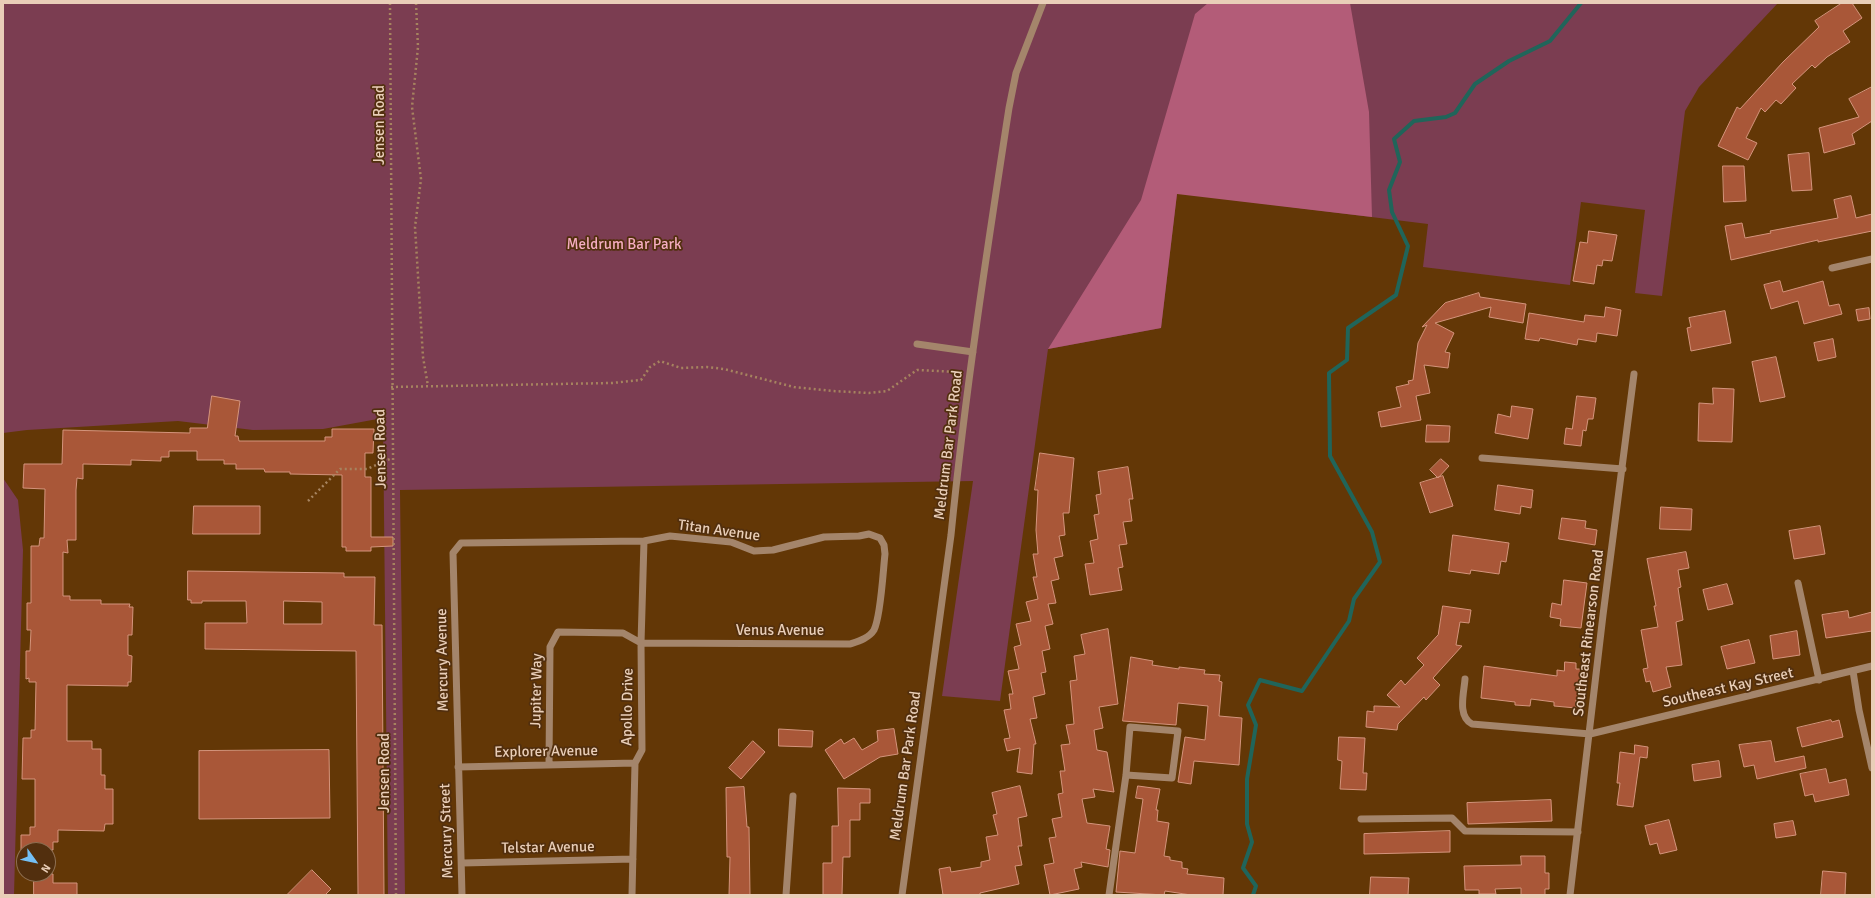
<!DOCTYPE html>
<html>
<head>
<meta charset="utf-8">
<style>
  body { margin:0 }
  #map { position:relative; width:1875px; height:898px; overflow:hidden; background:#633706; font-family:Signika,sans-serif }
  canvas { display:block }
  .frame { position:absolute; inset:0; border:4px solid #e9ceb8; pointer-events:none }
  .north { position:absolute; left:16px; top:842px; width:40px; height:40px; box-sizing:border-box; background:#522f0e; border:1px solid #8e6f52; border-radius:50%; rotate:123deg; font-size:11px; font-weight:700; line-height:16px; text-align:center; color:#e9ceb8 }
  .north::after { content:''; display:block; margin:auto; width:14px; height:18px; background:#74c0f6; clip-path:polygon(50% 0,100% 100%,50% 72%,0 100%) }
</style>
</head>
<body>
<div id="map">
<canvas width="1875" height="898"></canvas>
<div class="frame"></div>
<div class="north">N</div>
</div>
<script>
const c = document.querySelector('canvas').getContext('2d');
c.lineJoin = 'round';
function fillPath(path, color) {
  c.fillStyle = color;
  c.fill(path, 'evenodd');
}
function trace(path, color, width, dash) {
  c.strokeStyle = color;
  c.lineWidth = width;
  c.lineCap = dash ? 'butt' : 'round';
  c.setLineDash(dash || []);
  c.stroke(path);
}
function drawText(font, color, halo, rows, align = 'center') {
  c.font = font + ' Signika,sans-serif';
  c.lineWidth = 3.5;
  c.setLineDash([]);
  c.textBaseline = 'middle';
  c.strokeStyle = halo;
  c.fillStyle = color;
  for (const [text, x, y, turn = 0] of rows) {
    c.save();
    c.translate(x, y);
    c.rotate((+turn || 0) * Math.PI / 180);
    c.textAlign = isNaN(turn) ? turn : align;
    if (halo) c.strokeText(text, 0, 0);
    c.fillText(text, 0, 0);
    c.restore();
  }
}
const green = new Path2D(`
  M3,3H1778L1699,87L1685,111L1662,296L1635,293L1645,210L1581,202L1570,285L1423,267L1428,224L1177,193L1161,328L1048,349L1000,701L942,696L973,481L400,490L405,895H388L383,418L323,429L253,430L178,421L27,430L3,433Z
  M3,478L18,500L23,550L14,895H3Z`);
const forest = new Path2D(`
  M1208,3H1350L1369,112L1372,217L1177,194L1161,328L1048,349L1141,200L1195,14Z`);
const stream = new Path2D(`
  M1253,895L1256,886L1243,868L1252,842L1247,824V779L1256,725L1248,705L1260,680L1302,691L1349,621L1354,599L1380,562L1372,532L1330,456L1329,373L1347,360L1348,328L1396,295L1408,246L1392,212L1389,190L1400,162L1394,139L1414,121L1446,117L1455,113L1475,84L1509,61L1550,41L1581,3`);
const building = new Path2D(`
  M1842,3H1852L1862,18L1843,31L1850,42L1827,57L1815,68L1812,65L1792,84L1796,88L1781,104L1776,100L1765,112L1761,108L1746,138L1757,143L1748,160L1718,146L1737,107L1740,109L1783,62L1819,27L1815,21Z
  M1872,87V121L1852,134L1855,144L1824,153L1819,128L1859,117L1849,99Z
  M1809,153L1812,190L1792,191L1788,155Z
  M1723,166H1744L1746,201L1724,202Z
  M1851,196L1856,218L1872,214V231L1818,242V240L1731,260L1725,226L1742,223L1745,238L1771,233L1770,231L1838,218L1834,200Z
  M1589,231L1617,235L1612,261L1603,260L1602,266L1597,265L1594,284L1573,281L1580,242L1587,243Z
  M1780,281L1783,292L1823,281L1829,306L1839,304L1842,314L1804,324L1798,301L1771,309L1764,285Z
  M1479,293L1480,297L1526,304L1523,323L1489,317L1491,307L1435,323L1454,333L1445,352L1450,353L1448,368L1424,365L1430,393L1416,396L1421,420L1381,427L1378,412L1401,407L1396,387L1409,384L1408,381L1413,380L1418,343L1427,325L1422,327L1445,303Z
  M1606,307L1621,310L1617,336L1597,333L1596,342L1578,339L1577,345L1540,338L1539,341L1525,339L1529,313L1584,322L1585,315L1604,317Z
  M1869,308L1870,319L1858,321L1856,310Z
  M1725,311L1731,343L1691,351L1687,328L1691,327L1689,318Z
  M1833,339L1836,357L1818,361L1814,343Z
  M1776,357L1785,397L1760,402L1752,362Z
  M1713,388L1734,389L1732,442L1698,441L1699,403L1713,404Z
  M212,396L240,401L235,436H238L239,441H325V437H332V429H374L373,453H365V477H371V537H393V546L371,547V551H346V547H342V475L290,474V472H265L264,469H236V464H224V460H197V451H169V457H161V461L131,460V465L83,464V479L77,478L76,490V540H67L68,553L63,552V596H70V600H101V604H130L129,607H133L132,635H128V655L132,656L131,682H128V686L67,685V741H92V749H101V775H105V789H113V824H105L104,831L58,830V842H53V850H21V835H30V827H35V779H22L23,738H31V730H35L36,682H29V678L26,679V651H30L31,630H27V603H31V546H39L40,538H44L45,489L23,488L24,464H62L63,430L190,433V428H207Z
  M1577,396L1596,398L1593,419H1588L1586,431L1583,430L1581,446L1564,444L1566,428L1572,429Z
  M1512,406L1533,409L1528,439L1495,433L1498,414L1510,417Z
  M1427,425L1450,426L1449,442H1426Z
  M1040,453L1074,458L1069,513H1063L1065,535L1059,536L1063,556L1054,558L1059,579L1051,581L1056,603L1048,604L1053,624L1045,626L1050,649L1042,651L1046,672L1041,673L1045,694L1033,697L1037,718L1030,719L1036,744H1034L1032,774L1017,772L1020,748L1007,751L1004,739L1010,738L1004,710L1011,709L1009,694H1013L1008,671L1019,669L1014,647L1021,645L1016,624L1031,621L1026,602L1038,599L1033,577H1037L1033,554H1038L1036,530L1038,490H1035Z
  M1441,459L1449,466L1438,478L1430,470Z
  M1128,467L1133,499H1129L1132,521L1123,522L1127,544L1119,545L1123,567L1118,568L1122,590L1090,595L1085,564L1094,563L1090,541L1098,539L1094,515L1099,514L1096,495L1101,494L1098,472Z
  M1443,476L1453,506L1430,513L1420,483Z
  M1498,485L1533,490L1531,508L1521,506L1520,514L1495,510Z
  M194,506H260V534H193Z
  M1661,507L1692,509L1691,530L1660,529Z
  M1562,518L1586,521L1585,528L1597,530L1595,545L1559,539Z
  M1820,526L1825,554L1794,559L1789,531Z
  M1453,535L1509,543L1506,562L1501,561L1499,574L1471,570L1470,574L1449,571Z
  M1686,552L1689,568L1678,570L1681,587L1678,588L1683,620L1676,622L1682,665L1666,667L1671,687L1653,692L1650,681L1646,682L1643,669L1648,668L1641,630L1658,627L1654,606H1656L1647,559Z
  M188,571L344,573V577H375L374,625H382L384,895H358L356,651L205,649V623H247L246,601H202V603H191V600H188ZM284,601L322,602V624H284Z
  M1564,580L1587,583L1581,628L1560,626L1561,619L1550,617L1552,603L1561,605Z
  M1727,584L1733,604L1708,610L1703,590Z
  M1443,606L1471,610L1469,623L1460,622L1456,645L1462,646L1433,678L1440,685L1426,700L1424,697L1398,724L1397,730L1366,727L1367,711L1374,712V706L1400,707L1387,695L1401,680L1405,685L1424,665L1417,658L1438,635Z
  M1848,611L1849,618L1872,612V631L1826,638L1822,615Z
  M1108,629L1118,704L1099,707L1103,728L1094,730L1097,750L1107,752L1114,792L1093,789L1095,797L1082,799L1087,823L1110,826L1106,849L1110,850L1108,867L1081,862L1082,867L1074,869L1079,889L1050,895L1044,865L1054,863L1049,838L1056,837L1052,819L1062,817L1058,794L1063,793L1060,771H1065L1061,745L1070,744L1066,725L1074,724L1070,681L1077,680L1074,656L1085,654L1081,635Z
  M1797,631L1800,655L1773,659L1770,636Z
  M1749,640L1755,663L1727,669L1721,647Z
  M1131,657L1153,661L1152,665L1179,669V667L1205,670L1204,674L1220,675L1219,681L1222,682L1219,716L1242,718L1239,765L1194,761L1191,784L1178,782L1185,737L1205,740L1208,706L1178,703L1176,725L1123,721Z
  M1565,662L1576,663V669H1585L1582,700H1576V708L1554,706V702L1531,699L1530,706L1515,705V702L1481,698L1484,666L1557,676V670L1564,671Z
  M1831,720L1832,722L1839,720L1843,737L1802,747L1797,728Z
  M779,729L813,731L812,747L779,746Z
  M894,729L898,754L880,757L844,779L825,750L841,739L844,744L854,738L862,750L878,741L877,731Z
  M1339,737L1365,738L1363,773H1367L1366,790L1340,789L1342,761L1338,760Z
  M753,741L765,752L741,779L729,768Z
  M1771,741L1775,762L1804,756L1806,768L1757,779L1754,765L1744,767L1739,745Z
  M1635,745L1648,747L1647,758L1640,757L1633,807L1617,805L1620,783H1617L1620,752L1634,754Z
  M329,750L330,818L199,819V751Z
  M1719,761L1721,777L1694,781L1692,765Z
  M1826,769L1829,783L1846,779L1849,795L1815,802L1813,794L1805,796L1800,774Z
  M1020,786L1027,816L1018,818L1022,846H1018L1022,865L1015,866L1019,884L980,893V895H943L939,869L950,867L951,872L981,867V862L990,860L986,837L998,835L993,815L997,814L992,793Z
  M1138,786L1160,789L1156,810H1158L1157,821L1169,823L1164,856L1170,857V860L1182,862V868L1188,869L1187,874L1224,878L1223,895H1191L1165,891L1164,895L1116,892L1120,851L1135,853L1143,799L1136,798Z
  M744,787L747,827H749L750,895H729L730,857H727L726,788Z
  M838,788L870,789V803H860V820H850V857H843L842,895H823V863H832V826H838Z
  M1551,800L1552,821L1468,824L1467,803Z
  M1669,820L1677,850L1660,854L1657,843L1650,845L1645,826Z
  M1793,821L1796,835L1776,838L1774,824Z
  M1450,831V852L1364,854V834Z
  M1521,856H1545V873H1549V889H1545V895H1521V888L1495,889L1496,894H1479V890H1465L1464,866L1521,865Z
  M312,870L331,889L325,895H287Z
  M1823,871L1846,873L1845,895H1821Z
  M34,874H53V883H77V895H34Z
  M1371,877L1409,878L1408,895H1370Z`);
const path = new Path2D(`
  M390,3L396,895
  M416,3L418,47L412,107L421,179L415,227L423,357L428,386
  M391,387L612,383L641,380L650,367L660,361L681,368L707,367L724,369L794,387L833,391L869,393L887,391L917,370L960,372
  M308,501L340,469H367L392,458`);
const minor = new Path2D(`
  M1832,268L1872,259
  M917,344L973,352
  M1482,458L1623,469
  M1798,583L1819,680
  M1853,671L1859,710L1872,768
  M1465,679C1464,693 1457,716 1472,724L1590,734L1872,666
  M458,767L635,763
  M1361,819L1452,818L1465,831L1578,832
  M462,863L633,859
  M462,895L453,553L461,543L644,541L670,536L731,542L754,551L773,550L824,537L859,536L869,534L880,538L884,545L885,554C883,571 881,616 874,630C869,638 859,641 850,644L641,643L623,633L558,632L550,647L549,765
  M632,895L635,763L642,750L641,643L644,541
  M786,895L793,796
  M902,895L951,535C965,393 987,250 1009,108L1016,73L1043,3
  M1109,895L1126,775L1130,727L1178,731L1172,778L1126,775
  M1570,895L1603,615L1634,374`);
const streetNames = [
  ["Jensen Road",380,125,-90],
  ["Meldrum Bar Park Road",949,445,-83],
  ["Jensen Road",381,449,-91],
  ["Titan Avenue",719,531,8],
  ["Venus Avenue",780,631],
  ["Southeast Rinearson Road",1589,633,-83],
  ["Mercury Avenue",443,660,-91],
  ["Southeast Kay Street",1728,688,-13],
  ["Jupiter Way",537,691,-89],
  ["Apollo Drive",628,707,-89],
  ["Explorer Avenue",546,752,-1],
  ["Meldrum Bar Park Road",906,766,-82],
  ["Jensen Road",385,773,-90],
  ["Mercury Street",447,831,-92],
  ["Telstar Avenue",548,848,-1]
];
const parkNames = [
  ["Meldrum Bar Park",624,245]
];
fillPath(green, '#7b3d51');
fillPath(forest, '#b35c78');
trace(stream, '#20655a', 4);
fillPath(building, '#a95738');
trace(building, '#d4947c', 1);
trace(path, '#a6835f', 2.5, [2, 3]);
trace(minor, '#a4856b', 7);
drawText('15px', '#e9ceb8', '#522f0e', streetNames);
drawText('15px', '#f5adc1', '#522f0e', parkNames);
</script>
</body>
</html>
